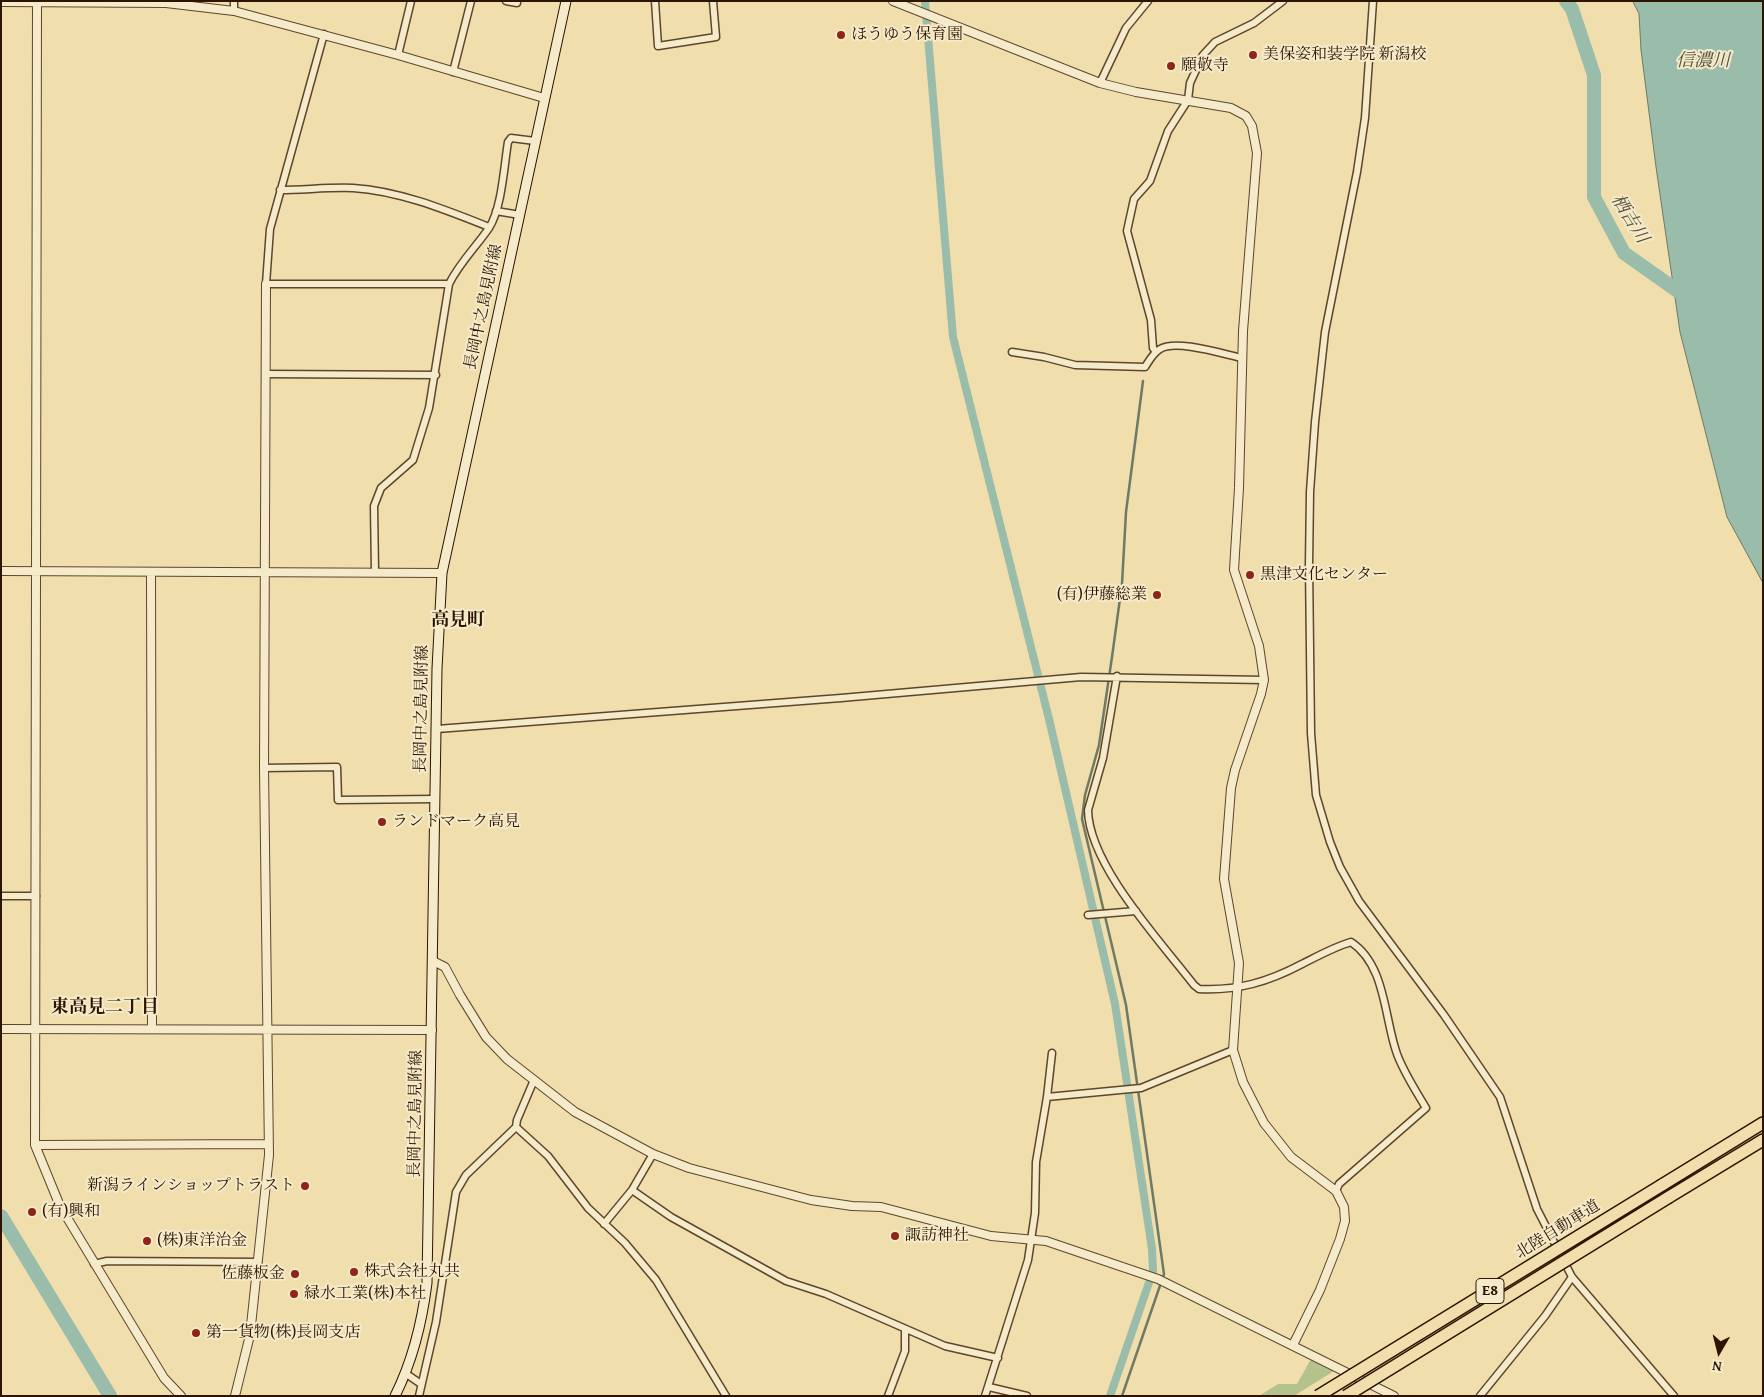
<!DOCTYPE html>
<html>
<head>
<meta charset="utf-8">
<style>
  body { margin:0 }
  #map { position:relative; width:1764px; height:1397px; overflow:hidden; background:#f0deac; font-family:"Gentium Book Plus",serif }
  canvas { display:block }
  .frame { position:absolute; inset:0; border:2px solid #2d1401; pointer-events:none }
  .north { position:absolute; left:1694px; top:1327px; width:50px; height:50px; -webkit-text-stroke:4px #f5eac9; paint-order:stroke; rotate:188deg; font-size:14px; font-weight:700; line-height:20px; text-align:center; color:#2d1401 }
  .north::after { content:''; display:block; margin:auto; width:18px; height:22px; background:#2d1401; clip-path:polygon(50% 0,100% 100%,50% 72%,0 100%) }
</style>
</head>
<body>
<div id="map">
<canvas width="1764" height="1397"></canvas>
<div class="frame"></div>
<div class="north">N</div>
</div>
<script>
const c = document.querySelector('canvas').getContext('2d');
c.lineJoin = 'round';
function fillPath(path, color) {
  c.fillStyle = color;
  c.fill(path, 'evenodd');
}
function trace(path, color, width, dash) {
  c.strokeStyle = color;
  c.lineWidth = width;
  c.lineCap = dash ? 'butt' : 'round';
  c.setLineDash(dash || []);
  c.stroke(path);
}
function drawText(font, color, halo, rows, align = 'center') {
  c.font = font + ' "Gentium Book Plus","Noto Serif JP",serif';
  c.lineWidth = 4;
  c.setLineDash([]);
  c.textBaseline = 'middle';
  c.strokeStyle = halo;
  c.fillStyle = color;
  for (const [text, x, y, turn = 0] of rows) {
    c.save();
    c.translate(x, y);
    c.rotate((+turn || 0) * Math.PI / 180);
    c.textAlign = isNaN(turn) ? turn : align;
    if (halo) c.strokeText(text, 0, 0);
    c.fillText(text, 0, 0);
    c.restore();
  }
}
const green = new Path2D(`
  M1311,1359L1334,1371L1294,1396H1259L1278,1384H1297Z`);
const water = new Path2D(`
  M1633,1H1763V583L1727,517L1680,332L1656,167L1641,50L1639,14Z`);
const stream = new Path2D(`
  M1122,1396L1164,1274L1126,1005L1082,819L1085,795L1099,745L1112,657L1122,584L1126,512L1143,381`);
const canal = new Path2D(`
  M925,1L953,337L1049,719L1115,1004L1152,1249L1153,1271L1110,1396`);
const river = new Path2D(`
  M1566,1L1572,9L1594,75V197L1624,253L1689,299
  M1,1216L110,1396`);
const minor = new Path2D(`
  M234,1V11
  M506,1L517,3
  M655,1L658,46L716,37L713,1
  M1373,1L1365,118L1357,172L1325,332L1315,422L1310,492L1309,565L1311,733L1316,795L1330,842L1340,867L1359,901L1444,1015L1500,1097L1537,1209L1572,1277L1674,1396
  M324,34L270,229L266,284H449
  M398,55L411,1
  M453,72L471,1
  M1100,83L1126,28L1148,1
  M280,190C304,190 329,187 353,188C400,191 446,210 489,227
  M496,211L520,215
  M1012,352L1044,357L1075,365L1145,367C1149,361 1153,353 1160,349C1176,339 1223,354 1242,358
  M1156,352L1153,348L1151,320L1127,231L1134,199L1150,181L1168,131L1188,100L1190,83L1203,55L1215,42L1254,23L1283,1
  M266,374L436,375
  M375,572L374,506L381,488L413,460L429,408L449,284C460,262 476,247 489,228C502,208 504,166 508,142L511,138L535,141
  M1117,676L1103,758L1088,810C1089,865 1160,941 1194,985L1199,989C1237,991 1268,982 1302,964C1318,956 1334,947 1351,942C1386,965 1384,1018 1397,1054C1404,1073 1416,1091 1426,1108L1339,1184L1336,1191
  M437,729L841,698L1081,677L1264,680
  M264,768L337,767L338,800L435,799
  M1,896H36
  M1088,915L1136,911
  M1047,1097L1052,1053
  M516,1127L548,1156L588,1208L625,1243L656,1280L726,1396
  M632,1190L671,1217L786,1281L826,1294L945,1346L998,1358
  M604,1224L632,1190L653,1154
  M94,1264L107,1261L258,1262
  M405,1373L421,1384
  M989,1387L1027,1396
  M419,1396L436,1322L456,1192L466,1175L516,1127L517,1120L534,1080
  M888,1396L905,1351V1331
  M985,1396L1028,1260L1035,1213L1036,1162L1047,1097L1141,1088L1233,1050
  M1480,1396L1545,1316L1572,1277`);
const tertiary = new Path2D(`
  M893,1L1100,83L1136,92L1231,108L1246,116L1252,126L1257,153L1243,331L1239,488L1234,570L1259,646L1264,680L1261,694L1235,770L1231,788L1224,879L1239,963L1233,1050L1243,1082L1264,1123L1291,1157L1336,1191L1344,1207L1345,1221L1340,1239L1320,1290L1293,1345
  M1,2L166,3L234,11L398,55L544,98
  M37,2L35,1145L60,1206L164,1378L181,1396
  M1,571L442,573
  M151,572L152,1029
  M433,961L445,967L460,995L486,1037L507,1059L575,1112L653,1154L689,1168L811,1200L852,1206L881,1207L991,1236L1046,1241L1158,1279L1394,1396
  M1,1029L432,1030
  M35,1145L268,1144
  M235,1396L250,1335L269,1155L264,768L266,284`);
const secondary = new Path2D(`
  M395,1396C413,1360 422,1323 427,1283L437,669L442,573L566,1`);
const motorway = new Path2D(`
  M1662,1185L1763,1123
  M1669,1197L1763,1140`);
const motorwayBridge = new Path2D(`
  M1318,1396L1662,1185
  M1346,1396L1669,1197`);
const markers = [
  [841,35,5,"#8f2418"],
  [1253,55,5,"#8f2418"],
  [1171,66,5,"#8f2418"],
  [1250,575,5,"#8f2418"],
  [1157,595,5,"#8f2418"],
  [382,822,5,"#8f2418"],
  [305,1186,5,"#8f2418"],
  [32,1212,5,"#8f2418"],
  [895,1236,5,"#8f2418"],
  [147,1241,5,"#8f2418"],
  [354,1272,5,"#8f2418"],
  [295,1274,5,"#8f2418"],
  [294,1294,5,"#8f2418"],
  [196,1333,5,"#8f2418"]
];
const shields = [
  [1490,1291,28]
];
const shieldNames = [
  ["E8",1490,1291]
];
const poiNames = [
  ["ほうゆう保育園",851,35],
  ["美保姿和装学院 新潟校",1263,55],
  ["願敬寺",1181,66],
  ["黒津文化センター",1260,575],
  ["(有)伊藤総業",1147,595,"right"],
  ["ランドマーク高見",392,822],
  ["新潟ラインショップトラスト",295,1186,"right"],
  ["(有)興和",42,1212],
  ["諏訪神社",905,1236],
  ["(株)東洋治金",157,1241],
  ["株式会社丸共",364,1272],
  ["佐藤板金",285,1274,"right"],
  ["緑水工業(株)本社",304,1294],
  ["第一貨物(株)長岡支店",206,1333]
];
const streetNames = [
  ["長岡中之島見附線",484,307,-78],
  ["長岡中之島見附線",422,709,-89],
  ["長岡中之島見附線",416,1114,-89],
  ["北陸自動車道",1558,1230,-32]
];
const waterNames = [
  ["信濃川",1703,61],
  ["栖吉川",1629,219,58]
];
const neighbourhoodNames = [
  ["高見町",458,620],
  ["東高見二丁目",105,1007]
];
fillPath(green, '#b4c28d');
fillPath(water, '#9abcaa');
trace(water, '#6e7966', 1);
trace(stream, '#6e7966', 2.5);
trace(canal, '#9abcaa', 8);
trace(river, '#9abcaa', 14);
trace(minor, '#5e462c', 9);
trace(tertiary, '#5e462c', 10);
trace(secondary, '#2d1401', 11);
trace(motorway, '#2d1401', 14);
trace(minor, '#f5eac9', 6);
trace(tertiary, '#f5eac9', 8);
trace(secondary, '#f5eac9', 9);
trace(motorway, '#f0deac', 11);
trace(motorwayBridge, '#2d1401', 14, []);
trace(motorwayBridge, '#f0deac', 11);
for (const [x, y, r, color] of markers) {
  const dot = new Path2D();
  dot.arc(x, y, r, 0, 2 * Math.PI);
  c.fillStyle = color;
  c.fill(dot);
  trace(dot, '#f5eac9', 2);
}
for (const [x, y, w] of shields) {
  const box = new Path2D();
  box.roundRect(x - w / 2, y - 12.5, w, 25, 4);
  c.fillStyle = '#f5eac9';
  c.fill(box);
  trace(box, '#2d1401', 1);
}
drawText('bold 15px', '#2d1401', null, shieldNames);
drawText('16px', '#2d1401', '#f5eac9', poiNames, 'left');
drawText('16px', '#2d1401', '#f5eac9', streetNames);
drawText('italic 18px', '#534f3c', '#f5eac9', waterNames);
drawText('bold 18px', '#2d1401', '#f5eac9', neighbourhoodNames);
</script>
</body>
</html>
